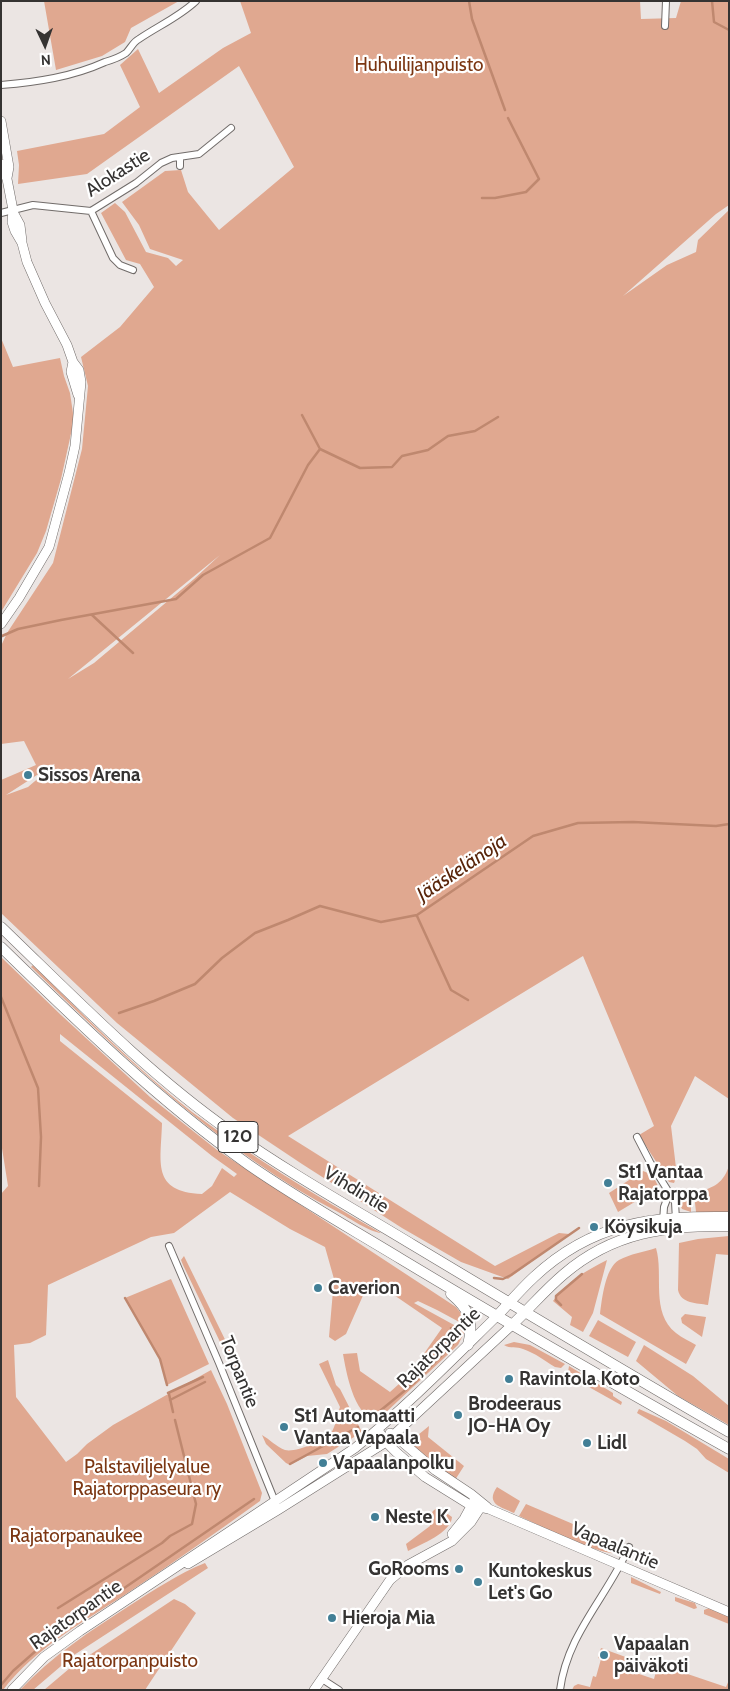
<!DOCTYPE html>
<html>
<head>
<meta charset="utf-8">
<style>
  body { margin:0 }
  #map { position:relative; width:730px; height:1691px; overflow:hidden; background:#ebe5e3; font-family:Cabin,sans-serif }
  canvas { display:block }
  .frame { position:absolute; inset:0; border:2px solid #353332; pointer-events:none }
  .north { position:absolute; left:20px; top:20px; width:50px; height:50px; -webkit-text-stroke:4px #fff; paint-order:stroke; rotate:177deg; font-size:14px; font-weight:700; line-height:20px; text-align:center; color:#353332 }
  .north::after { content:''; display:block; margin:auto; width:18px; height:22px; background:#353332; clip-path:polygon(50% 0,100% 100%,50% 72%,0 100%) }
</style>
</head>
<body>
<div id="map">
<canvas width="730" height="1691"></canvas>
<div class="frame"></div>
<div class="north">N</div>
</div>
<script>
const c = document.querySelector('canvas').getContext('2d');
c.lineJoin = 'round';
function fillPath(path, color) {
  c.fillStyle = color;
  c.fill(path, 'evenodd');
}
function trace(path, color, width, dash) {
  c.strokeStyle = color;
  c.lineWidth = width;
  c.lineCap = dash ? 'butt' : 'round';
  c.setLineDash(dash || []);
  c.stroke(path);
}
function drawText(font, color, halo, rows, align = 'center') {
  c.font = font + ' Cabin,sans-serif';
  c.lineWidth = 4.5;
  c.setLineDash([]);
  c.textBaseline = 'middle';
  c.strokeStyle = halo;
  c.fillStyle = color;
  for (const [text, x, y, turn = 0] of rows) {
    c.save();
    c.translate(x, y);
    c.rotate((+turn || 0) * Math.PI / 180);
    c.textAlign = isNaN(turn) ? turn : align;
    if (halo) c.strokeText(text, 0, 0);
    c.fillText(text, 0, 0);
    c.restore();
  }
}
const green = new Path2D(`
  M44,1H179L131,28L125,42L102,56L56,70Z
  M240,1H640L641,19L676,18L681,1H729V205L716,214L623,296L667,265L696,252L698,240L729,210V1099L695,1076L671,1126L677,1176L674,1183L669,1182L639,1135L654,1126L583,956L288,1136L495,1266L559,1233L569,1234L508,1279L461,1262L402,1228L302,1164L233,1118L117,1023L1,913V780L36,765L24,741L1,744V646L7,633L53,563L82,449L88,386L81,357L120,327L154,287L140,264L126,260L101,213L115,203L125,212L146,252L168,258L176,266L183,260L150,249L139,225L122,202L165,171L181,170L188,192L219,230L294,167L239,66L87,174L18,184L19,165L17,151L104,134L140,107L120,65L138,49L159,93L223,48L251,33ZM220,555L194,579L94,663L68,679ZM55,764L28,787L6,795L54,764Z
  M1,338L13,367L60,358L64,376L70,393L74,420L61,479L46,531L37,553L1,612Z
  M1,957L61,1015L150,1097L217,1150L456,1307L464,1317L466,1323L463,1324L437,1310L418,1301L414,1303L465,1331L458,1345L383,1415C356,1430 346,1371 343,1354L357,1353L360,1371L390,1392L409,1375L442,1328L375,1282L365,1291L346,1334L335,1341L329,1337L334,1279L325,1247L290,1229L230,1192L174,1233L151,1237L48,1285L46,1335L30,1343L14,1345L16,1397L66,1462L77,1454L87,1444L113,1425L211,1370L227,1404L262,1493L260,1501C217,1532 173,1563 129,1592C85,1621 35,1648 3,1690H1V1194L8,1186L1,1142ZM60,1034L212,1156L237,1174L234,1177L222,1168L212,1186L202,1194C151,1192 161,1162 162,1123L60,1041Z
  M33,965C84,1015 135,1068 192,1112C252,1157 316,1196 381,1233C370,1232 349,1218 338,1212C223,1153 123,1056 31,967Z
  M729,1166V1213L696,1212L694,1194C712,1187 722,1186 729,1166Z
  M643,1171C654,1175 656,1181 660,1191L638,1200L618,1212L609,1193Z
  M688,1195L691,1200V1212L682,1209L679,1202L682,1197Z
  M729,1236V1255L716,1254L708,1305C697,1303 681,1304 678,1290L679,1243L698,1239Z
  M656,1248C664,1275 650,1312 676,1333C682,1338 690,1341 696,1345L686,1364L600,1314C602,1299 605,1268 619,1260C630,1254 644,1252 656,1248Z
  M184,1256L240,1370L235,1373L183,1265L181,1260Z
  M607,1260L593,1313L583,1332L570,1325L572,1317L553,1301C567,1281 586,1271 607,1260Z
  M171,1279L209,1364L167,1385L160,1359L125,1298Z
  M685,1314L706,1317L702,1337L682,1323L681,1318Z
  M598,1320L636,1342L628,1357L589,1336Z
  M514,1342L530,1345L565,1364L561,1368L555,1367C545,1361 535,1353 523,1349C517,1346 510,1349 504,1345Z
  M644,1345L693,1376L729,1406V1425L678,1396L636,1361Z
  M328,1360L336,1385L340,1389L362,1432L327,1454L307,1456L290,1465L286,1463L266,1444L262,1435C269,1439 277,1447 285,1450C295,1453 324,1441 331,1433C336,1426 337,1415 340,1407L319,1364Z
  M569,1366L613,1393V1396L622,1402L621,1405L571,1377L568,1372Z
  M639,1409L666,1421L729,1459V1473L706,1459L697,1449L685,1441L637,1413Z
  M429,1426L428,1437L464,1466L455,1480L412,1445L413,1439Z
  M497,1487L520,1501L514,1513C501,1507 485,1504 497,1487Z
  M526,1504L620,1544V1554C595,1554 543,1527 519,1516Z
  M438,1507L452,1517C451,1533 421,1544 408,1551L406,1544L430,1526L428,1519L433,1511Z
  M205,1563L208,1568L74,1655L33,1690H20C52,1656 90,1631 129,1606C154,1590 178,1574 205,1563Z
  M631,1577L661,1592L660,1594L631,1583Z
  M675,1597L695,1603L697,1608L694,1609L675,1601Z
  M174,1599L185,1604L196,1613L145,1690H44L70,1668Z
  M709,1608L729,1617V1624L704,1614V1610Z
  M601,1648L642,1663L639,1674L654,1679L658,1664L726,1687L729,1680V1690H572L574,1686L578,1684L590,1687L593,1676L596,1677L601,1659L598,1658Z`);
const stream = new Path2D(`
  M469,1L472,19L505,110
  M712,1L714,22L729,30
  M482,198H495L526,192L539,179L508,118
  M302,415L320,449
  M92,615L133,653
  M2,636L18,629L61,620L176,599L203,575L270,538L308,465L320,449L360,468L392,467L402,456L428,450L448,436L475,431L498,417
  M417,916L451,990L468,1000
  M1,997L38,1088L41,1137L39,1186
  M119,1013L154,1001L195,984L222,958L255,933L288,920L320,906L381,922L417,915L533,836L578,823L633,822L716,826L729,824
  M494,1278L503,1279L511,1275L579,1228
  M125,1298L160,1359L167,1385
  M561,1305L556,1300V1296L582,1274
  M168,1393L203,1377
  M169,1394L173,1412
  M170,1400L205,1382
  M375,1415L414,1383L453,1344L455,1335L451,1328
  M290,1464L358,1427
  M58,1608L162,1543L170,1536L192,1524L196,1504L175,1420
  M1,1685L13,1671L47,1641L254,1499`);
const street = new Path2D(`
  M665,26L666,1
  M1,85C37,82 72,77 105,62C112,60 120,57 126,53C131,48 133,42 139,39C158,26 179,17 196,1
  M180,157V166
  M91,211L113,258L120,265L133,270
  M1,213L33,205L91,211L136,183L161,163L172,158L199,154L231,128
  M637,1137L650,1162L675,1202L676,1220
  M663,1222L664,1207L669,1194
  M169,1246L219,1363L276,1504
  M322,1679L339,1690
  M560,1690C567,1634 607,1597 629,1547`);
const secondary = new Path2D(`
  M1,121L9,167L7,178
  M1,164L7,179L13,210L12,222L15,231L22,243L27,262L45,303L67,345L73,362L79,370L81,382L75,446L69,473L49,547L19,598L1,624
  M14,214L20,225L22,241
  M73,362L71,372L78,395
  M378,1430L386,1442L396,1452L425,1477L470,1505L489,1509L729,1612
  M390,1433L394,1435L435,1470L471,1494L487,1507
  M452,1534L464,1519L474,1501
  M188,1564L278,1510L386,1442L512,1325
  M12,1690L44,1657L80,1631L355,1448C406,1407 451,1361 497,1316
  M314,1690L390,1580L408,1565L452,1541L471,1522L482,1505`);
const primary = new Path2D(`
  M1,927C75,998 147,1073 231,1132C289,1173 352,1208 413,1245C518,1308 623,1371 729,1432
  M1,947C80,1024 159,1101 249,1165C298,1199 350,1228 401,1259C509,1324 619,1387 729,1449
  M451,1294C470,1310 474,1321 468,1345
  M497,1316C509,1303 521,1289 534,1277C593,1222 652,1216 729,1217
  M512,1325C530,1308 545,1290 564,1274C613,1232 667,1225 729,1226`);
const markers = [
  [28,775,5,"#427f96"],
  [608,1183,5,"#427f96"],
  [594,1227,5,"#427f96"],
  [318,1288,5,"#427f96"],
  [509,1379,5,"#427f96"],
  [458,1415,5,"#427f96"],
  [284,1427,5,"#427f96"],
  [587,1443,5,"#427f96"],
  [323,1463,5,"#427f96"],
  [375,1517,5,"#427f96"],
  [459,1569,5,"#427f96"],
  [478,1582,5,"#427f96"],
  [332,1618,5,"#427f96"],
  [604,1655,5,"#427f96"]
];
const shields = [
  [238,1137,40]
];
const shieldNames = [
  ["120",238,1137]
];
const parkNames = [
  ["Huhuilijanpuisto",419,65],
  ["Palstaviljelyalue",147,1467],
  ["Rajatorppaseura ry",147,1489],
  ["Rajatorpanaukee",76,1536],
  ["Rajatorpanpuisto",130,1661]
];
const streetNames = [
  ["Alokastie",118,173,-33],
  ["Vihdintie",356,1190,31],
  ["Rajatorpantie",439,1348,-44],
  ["Torpantie",239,1372,68],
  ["Vapaalantie",615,1546,23],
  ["Rajatorpantie",76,1615,-35]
];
const poiNames = [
  ["Sissos Arena",38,775],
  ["St1 Vantaa",618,1172],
  ["Rajatorppa",618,1194],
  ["Köysikuja",604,1227],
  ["Caverion",328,1288],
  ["Ravintola Koto",519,1379],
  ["Brodeeraus",468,1404],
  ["JO-HA Oy",468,1426],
  ["St1 Automaatti",294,1416],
  ["Vantaa Vapaala",294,1438],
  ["Lidl",597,1443],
  ["Vapaalanpolku",333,1463],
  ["Neste K",385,1517],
  ["GoRooms",449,1569,"right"],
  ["Kuntokeskus",488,1571],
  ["Let's Go",488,1593],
  ["Hieroja Mia",342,1618],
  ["Vapaalan",614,1644],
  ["päiväkoti",614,1666]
];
const waterNames = [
  ["Jääskelänoja",462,868,-34]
];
fillPath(green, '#e0a890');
trace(stream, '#bf886f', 2.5);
trace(street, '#716c6a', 8);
trace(secondary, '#716c6a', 10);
trace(primary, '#716c6a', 11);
trace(street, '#fff', 6);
trace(secondary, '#fff', 9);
trace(primary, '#fff', 10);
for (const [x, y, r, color] of markers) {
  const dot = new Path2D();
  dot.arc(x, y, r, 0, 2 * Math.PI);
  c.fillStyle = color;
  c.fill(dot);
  trace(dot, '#fff', 2);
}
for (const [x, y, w] of shields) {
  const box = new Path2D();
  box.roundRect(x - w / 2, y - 15.5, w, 31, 4);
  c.fillStyle = '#fff';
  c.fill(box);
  trace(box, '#353332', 1);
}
drawText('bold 18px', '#353332', null, shieldNames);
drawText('19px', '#7b3612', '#fff', parkNames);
drawText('19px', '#353332', '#fff', streetNames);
drawText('bold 19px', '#353332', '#fff', poiNames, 'left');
drawText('italic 20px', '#582409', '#fff', waterNames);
</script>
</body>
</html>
